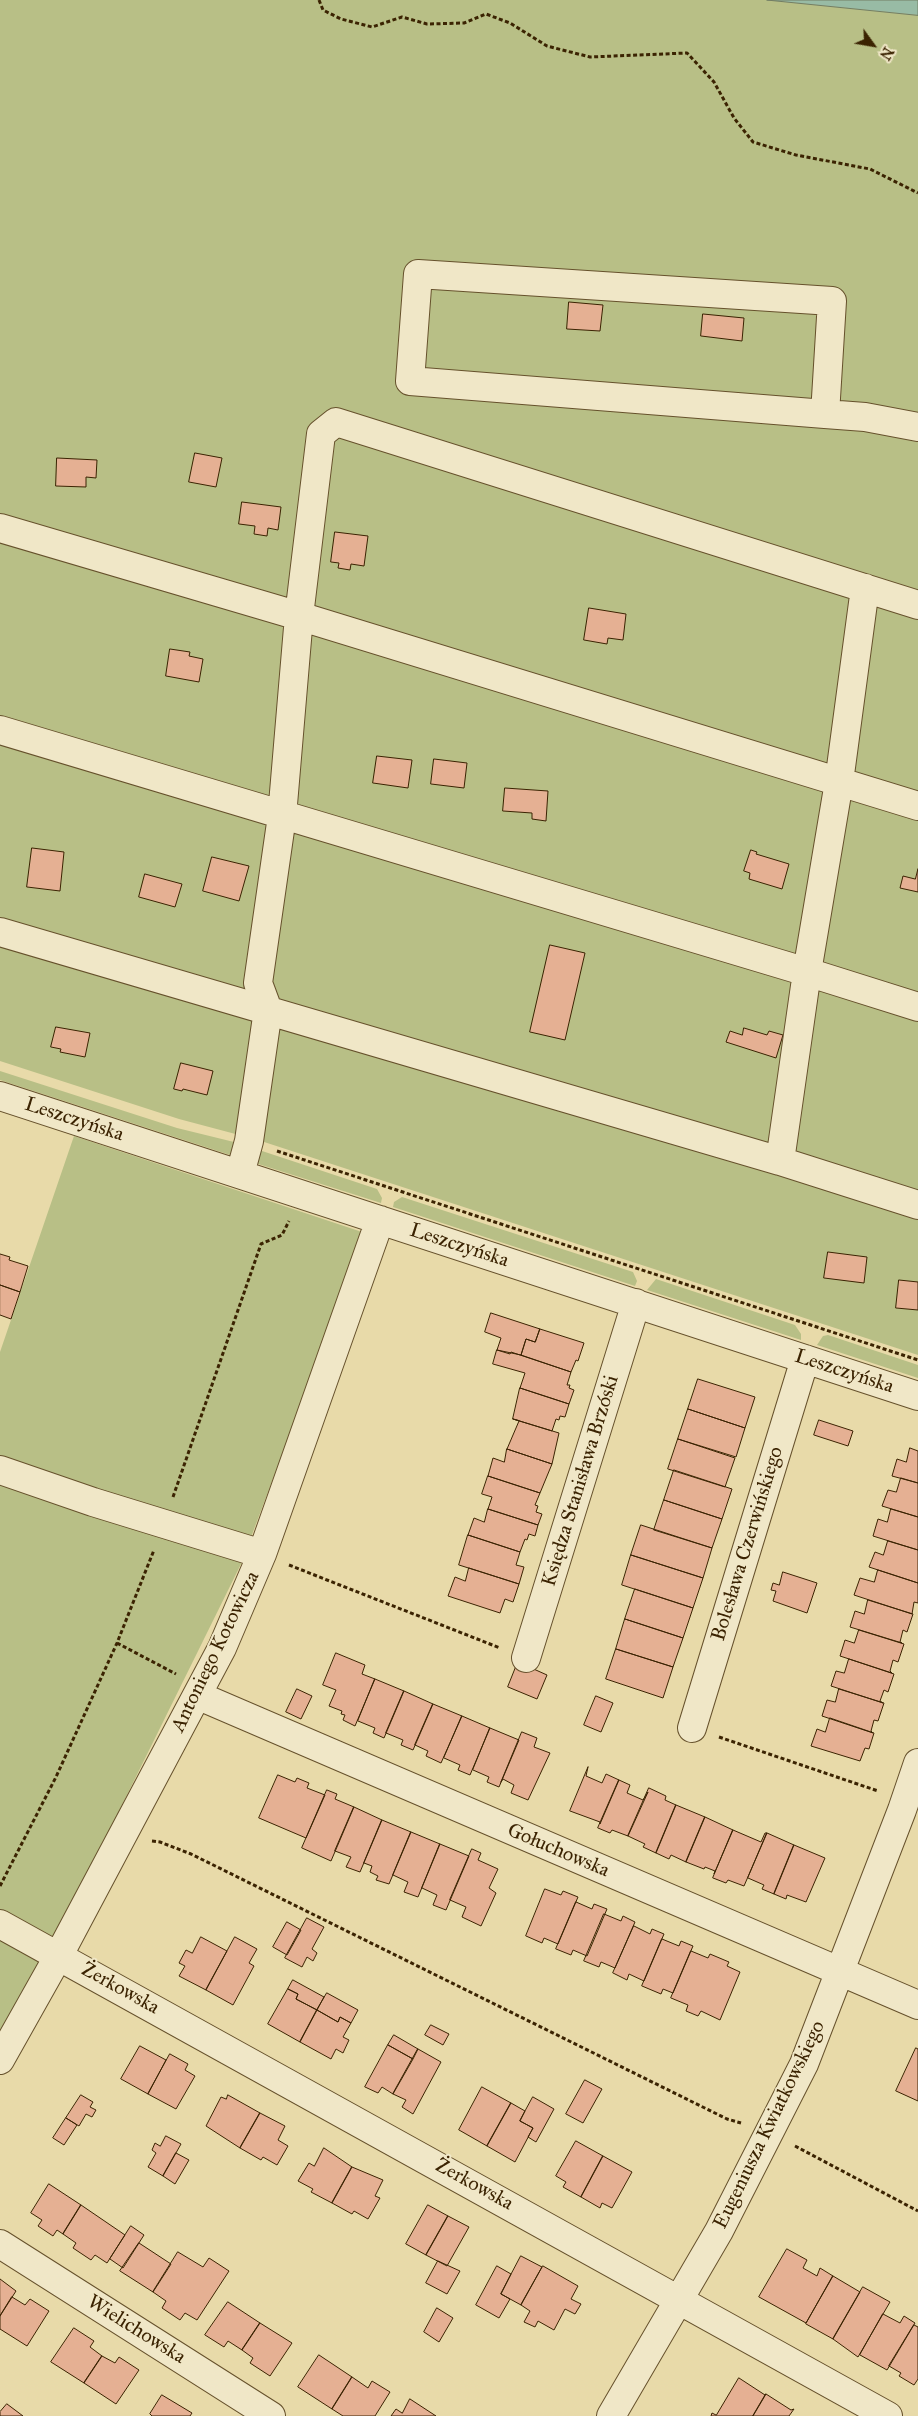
<!DOCTYPE html>
<html>
<head>
<meta charset="utf-8">
<style>
  body { margin:0 }
  #map { position:relative; width:918px; height:2416px; overflow:hidden; background:#e8daa9; font-family:"IM FELL Great Primer",serif }
  canvas { display:block }
  .north { position:absolute; left:848px; top:20px; width:50px; height:50px; -webkit-text-stroke:4px #f0e7c7; paint-order:stroke; rotate:122deg; font-size:14px; font-weight:700; line-height:20px; text-align:center; color:#3b2302 }
  .north::after { content:''; display:block; margin:auto; width:18px; height:22px; background:#3b2302; clip-path:polygon(50% 0,100% 100%,50% 72%,0 100%) }
</style>
</head>
<body>
<div id="map">
<canvas width="918" height="2416"></canvas>
<div class="north">N</div>
</div>
<script>
const c = document.querySelector('canvas').getContext('2d');
c.lineJoin = 'round';
function fillPath(path, color) {
  c.fillStyle = color;
  c.fill(path, 'evenodd');
}
function trace(path, color, width, dash) {
  c.strokeStyle = color;
  c.lineWidth = width;
  c.lineCap = dash ? 'butt' : 'round';
  c.setLineDash(dash || []);
  c.stroke(path);
}
function drawText(font, color, halo, rows, align = 'center') {
  c.font = font + ' "IM FELL Great Primer",serif';
  c.lineWidth = 4;
  c.setLineDash([]);
  c.textBaseline = 'middle';
  c.strokeStyle = halo;
  c.fillStyle = color;
  for (const [text, x, y, turn = 0] of rows) {
    c.save();
    c.translate(x, y);
    c.rotate((+turn || 0) * Math.PI / 180);
    c.textAlign = isNaN(turn) ? turn : align;
    if (halo) c.strokeText(text, 0, 0);
    c.fillText(text, 0, 0);
    c.restore();
  }
}
const green = new Path2D(`
  M0,0H918V1355L258,1140L179,1119L0,1061Z
  M0,1071L177,1128L234,1142L230,1155L0,1080Z
  M74,1136L365,1233L241,1564L46,1959L0,2035V1352Z
  M256,1149L377,1189L382,1198L381,1203L252,1162Z
  M402,1197L633,1272L637,1281L635,1286L393,1207L394,1202Z
  M656,1279L795,1325L801,1334V1340L647,1290Z
  M828,1335L918,1365V1378L817,1345L823,1336Z`);
const water = new Path2D(`
  M767,0H918V15Z`);
const building = new Path2D(`
  M569,302L603,305L600,331L567,329Z
  M703,314L744,318L742,341L701,336Z
  M195,453L222,458L216,487L189,482Z
  M57,458L97,460L96,478L86,477V487L56,486Z
  M242,502L281,507L278,530L268,528L267,536L254,534L255,526L239,524Z
  M335,532L368,536L364,566L351,564L350,570L338,568L339,563L331,562Z
  M589,608L626,614L623,640L608,638L607,644L584,640Z
  M170,649L190,652L189,656L203,659L199,682L166,676Z
  M377,756L412,760L408,788L373,783Z
  M434,759L467,763L464,788L431,784Z
  M505,788L548,791L546,821L532,819V813L503,811Z
  M32,848L64,852L60,891L27,887Z
  M751,850L757,852L756,854L789,864L782,889L749,879L750,873L744,871Z
  M212,857L249,866L239,901L203,891Z
  M918,869V892L900,888L903,876L915,879Z
  M145,874L182,884L175,907L139,897Z
  M550,945L585,953L565,1040L530,1032Z
  M56,1027L90,1033L85,1057L60,1052L61,1049L51,1047Z
  M744,1028L767,1035L769,1031L783,1035L776,1058L726,1042L730,1031L742,1035Z
  M181,1063L213,1071L207,1095L183,1089L182,1091L174,1089Z
  M828,1252L867,1257L864,1283L824,1278Z
  M0,1254L10,1257L9,1260L28,1266L20,1292L0,1285Z
  M899,1280L918,1282V1310L896,1308Z
  M0,1285L20,1292L11,1319L0,1315Z
  M491,1313L540,1329L535,1342L526,1339L521,1355L497,1350L501,1338L485,1332Z
  M540,1329L584,1343L578,1361L576,1360L571,1372L521,1355L526,1339L535,1342Z
  M497,1350L510,1354L511,1352L571,1372L567,1385H570L569,1388L574,1390L569,1404L520,1388L525,1373L493,1364Z
  M698,1379L755,1397L745,1428L688,1409Z
  M520,1388L569,1404L565,1417L560,1416L559,1420L556,1419L552,1431L513,1419Z
  M688,1409L745,1428L736,1457L678,1439Z
  M513,1419L559,1433L552,1464L507,1449L519,1421Z
  M819,1420L853,1431L848,1446L814,1435Z
  M678,1439L735,1458L725,1487L668,1469Z
  M910,1448L918,1451V1483L892,1476L897,1459L906,1462Z
  M507,1449L552,1464L540,1493L488,1476L493,1458L504,1462Z
  M674,1470L732,1489L722,1519L664,1500Z
  M488,1476L540,1493L535,1505L538,1506L536,1512L542,1514L538,1525L488,1509L492,1497L482,1494Z
  M901,1478L918,1483V1517L882,1506L888,1490L896,1492Z
  M664,1500L722,1519L712,1548L654,1530Z
  M488,1509L538,1525L535,1536L529,1534L527,1540L525,1539L520,1552L468,1535L474,1518L484,1522Z
  M891,1509L918,1517V1550L873,1536L878,1519L887,1522Z
  M641,1525L712,1548L703,1578L631,1555Z
  M468,1535L520,1552L516,1565L524,1567L519,1584L459,1565Z
  M888,1541L918,1550V1583L869,1567L875,1552L883,1555Z
  M631,1555L703,1578L693,1608L622,1585Z
  M469,1568L519,1584L513,1602L505,1599L500,1613L448,1596L455,1577L465,1581Z
  M878,1570L918,1583V1603L914,1602L912,1614L854,1595L860,1578L874,1582Z
  M783,1572L817,1583L807,1613L773,1601L776,1591L771,1590L773,1583L779,1585Z
  M635,1589L693,1608L683,1638L625,1619Z
  M868,1600L913,1614L907,1632L903,1630L900,1642L902,1643L850,1627L855,1611L864,1614Z
  M625,1619L683,1638L673,1667L616,1649Z
  M859,1630L904,1644L898,1662L893,1660L890,1671L892,1673L840,1656L845,1640L854,1643Z
  M616,1649L673,1667L663,1698L606,1679Z
  M336,1653L365,1665L362,1674L375,1679L355,1726L343,1720L345,1715L341,1714L342,1711L329,1706L336,1690L323,1685Z
  M849,1659L894,1674L888,1692L884,1690L880,1701L883,1703L831,1686L836,1671L844,1673Z
  M518,1662L547,1675L537,1699L508,1687Z
  M375,1679L404,1691L384,1738L373,1733L375,1728L358,1721Z
  M297,1689L312,1696L301,1719L286,1712Z
  M839,1689L884,1703L878,1721L874,1720L871,1731L873,1733L822,1716L827,1700L835,1702Z
  M404,1691L433,1704L413,1750L401,1745L403,1740L386,1733Z
  M596,1696L613,1703L601,1732L584,1725Z
  M433,1704L462,1716L441,1763L426,1756L428,1751L415,1745Z
  M462,1716L490,1728L470,1775L458,1770L460,1765L444,1758Z
  M830,1718L874,1733L869,1749L865,1748L860,1761L811,1746L817,1729L825,1732Z
  M490,1728L519,1740L499,1787L487,1782L489,1777L473,1770Z
  M522,1732L537,1738L534,1747L550,1753L528,1800L511,1793L514,1785L503,1779L501,1782Z
  M588,1767L586,1776L602,1783L606,1774L619,1780L600,1824V1822L570,1811Z
  M278,1775L295,1782L297,1778L309,1783L307,1788L325,1795L306,1838L259,1818Z
  M619,1780L630,1785L627,1793L643,1800L648,1792L628,1836L612,1830L610,1833L598,1828Z
  M649,1788L666,1796L665,1800L676,1805L656,1853L643,1847L645,1844L628,1836Z
  M327,1790L337,1794L335,1799L354,1807L331,1861L302,1848Z
  M676,1805L705,1817L686,1862L671,1855L669,1859L656,1853Z
  M354,1807L382,1820L360,1872L346,1867L351,1857L335,1851Z
  M705,1817L733,1830L714,1874L715,1871L705,1867L704,1869L686,1862Z
  M382,1820L411,1832L389,1884L376,1880L378,1876L370,1872L372,1866L364,1863Z
  M733,1830L761,1842L765,1833H767L744,1886L728,1880L726,1883L713,1878Z
  M411,1832L440,1844L418,1897L404,1892L408,1882L393,1875Z
  M767,1833L794,1845L774,1894L762,1889L764,1885L748,1878Z
  M440,1844L469,1856L446,1910L433,1905L437,1895L422,1888Z
  M794,1845L825,1858L806,1902L787,1895L786,1899L774,1894Z
  M472,1849L481,1853L478,1860L498,1869L489,1888L496,1893L481,1926L462,1917L466,1907L450,1900Z
  M545,1889L561,1895L563,1891L578,1897L558,1944L544,1938L542,1943L526,1936Z
  M576,1902L592,1909L594,1904L607,1909L587,1956L573,1950L571,1955L556,1949Z
  M604,1914L621,1921L623,1916L635,1922L615,1968L601,1962L599,1967L584,1961Z
  M307,1918L324,1927L312,1949L317,1953L313,1961L307,1957L302,1967L285,1958Z
  M287,1922L301,1930L287,1955L273,1947Z
  M634,1926L650,1934L652,1929L664,1934L644,1981L629,1974L627,1980L613,1973Z
  M201,1937L227,1951L206,1990L179,1976L185,1966L179,1963L186,1950L192,1953Z
  M235,1937L257,1949L249,1963L254,1966L233,2005L206,1990Z
  M662,1939L679,1946L681,1941L693,1946L673,1993L663,1989L661,1994L642,1986Z
  M691,1951L708,1958L710,1954L729,1962L727,1966L740,1972L720,2020L701,2011L698,2016L686,2011L688,2005L671,1998Z
  M293,1980L324,1997L317,2010L296,1999L298,1994L288,1989Z
  M288,1989L298,1994L296,1999L317,2010L300,2042L268,2024Z
  M327,1993L358,2010L351,2023L340,2017L338,2022L317,2010Z
  M317,2010L338,2022L340,2017L351,2023L343,2037L349,2040L343,2053L336,2049L331,2059L300,2042Z
  M431,2025L449,2034L443,2045L425,2035Z
  M394,2035L418,2049L413,2059L388,2045Z
  M388,2045L413,2059L393,2094L382,2087L378,2093L365,2087Z
  M140,2046L166,2060L148,2094L121,2079Z
  M916,2048L918,2049V2101L896,2091Z
  M418,2049L441,2062L413,2114L402,2107L406,2100L393,2094Z
  M170,2054L188,2064L185,2070L195,2076L176,2109L148,2094Z
  M585,2080L602,2089L583,2123L566,2114Z
  M482,2087L511,2103L487,2146L459,2130Z
  M81,2095L93,2102L90,2107L96,2110L92,2117L86,2114L79,2126L66,2118Z
  M228,2095L260,2113L240,2148L206,2126L221,2097L226,2099Z
  M533,2097L554,2109L536,2142L528,2137L533,2128L520,2121Z
  M511,2103L525,2111L520,2121L533,2128L515,2162L487,2146Z
  M260,2113L285,2126L278,2140L288,2146L277,2165L263,2157L261,2160L240,2148Z
  M66,2118L77,2125L64,2145L53,2138Z
  M166,2136L181,2144L163,2176L148,2167L156,2153L152,2150L155,2143L160,2146Z
  M576,2141L603,2156L581,2197L563,2187L566,2182L556,2176Z
  M324,2148L352,2167L332,2203L311,2192L313,2189L298,2181L309,2163L314,2166Z
  M176,2153L189,2160L175,2184L163,2176Z
  M603,2156L632,2172L612,2208L602,2203L600,2208L581,2197Z
  M352,2167L383,2180L375,2196L380,2198L368,2219L354,2211L352,2214L332,2203Z
  M49,2184L81,2205L63,2234L57,2230L53,2236L38,2226L42,2220L31,2213Z
  M81,2205L125,2235L107,2263L95,2255L91,2260L73,2248L76,2243L63,2234Z
  M428,2205L448,2216L426,2255L406,2244Z
  M448,2216L469,2227L447,2266L426,2255Z
  M131,2226L144,2235L123,2268L110,2259Z
  M139,2243L171,2264L153,2292L120,2271Z
  M787,2249L807,2260L803,2268L817,2276L820,2268L833,2276L806,2323L759,2297Z
  M178,2252L203,2267L209,2258L229,2271L197,2320L185,2313L180,2320L162,2308L166,2301L153,2292Z
  M521,2256L542,2267L521,2305L501,2294Z
  M438,2261L460,2271L447,2294L426,2283Z
  M497,2266L511,2274L501,2294L510,2299L499,2318L476,2305Z
  M543,2266L578,2286L571,2299L581,2304L575,2314L565,2309L554,2330L538,2321L535,2327L524,2322L530,2311L521,2305Z
  M833,2276L860,2292L833,2339L806,2324Z
  M0,2279L16,2291L0,2316Z
  M863,2287L890,2302L858,2357L833,2339Z
  M12,2297L25,2305L30,2299L49,2311L27,2346L0,2329V2316Z
  M228,2302L260,2323L242,2350L228,2341L224,2347L205,2335Z
  M437,2308L453,2318L439,2342L424,2332Z
  M883,2314L900,2323L904,2316L915,2323L887,2370L860,2355Z
  M260,2323L292,2343L270,2376L250,2363L253,2358L242,2350Z
  M914,2325L918,2327V2379L914,2385L899,2376L901,2373L889,2366Z
  M74,2328L94,2341L90,2347L102,2356L84,2383L51,2362Z
  M319,2355L352,2377L332,2409L298,2387Z
  M102,2356L115,2363L119,2357L139,2370L116,2404L84,2383Z
  M352,2377L368,2388L372,2381L390,2392L375,2416H343L332,2409Z
  M739,2378L765,2395L766,2394L753,2416H711L712,2413L716,2415Z
  M766,2394L791,2410L794,2409L789,2416H753Z
  M162,2395L192,2413L190,2416H152L150,2414Z
  M410,2399L436,2416H391L396,2409L402,2413Z
  M7,2404L23,2416H0V2412Z`);
const path = new Path2D(`
  M319,0L323,10L341,19L372,27L402,17L427,24L464,23L486,14L510,23L547,46L590,57L687,53L714,82L734,118L753,142L796,155L870,169L918,193
  M277,1151L918,1360
  M173,1497L261,1244L282,1235L289,1221
  M289,1565L500,1648
  M117,1643L176,1674
  M719,1737L878,1791
  M152,1841L160,1842L191,1854L727,2119L741,2123
  M0,1886L56,1777L117,1643L154,1550
  M795,2146L918,2211`);
const minor = new Path2D(`
  M825,414L832,301L418,274L410,381L825,414L865,417L918,427
  M0,528L299,616L918,806
  M0,730L807,972L918,1007
  M0,932L780,1161L918,1205
  M0,1096L918,1396
  M780,1161L807,972L839,782L865,588
  M240,1174L249,1141L268,1010L258,983L282,816L299,616L321,434L336,422L918,605
  M0,1470L93,1502L262,1554
  M526,1658L636,1303
  M199,1696L918,2005
  M692,1728L805,1359
  M0,1924L888,2416
  M0,2060L59,1955L222,1648L262,1554L380,1220
  M0,2244L271,2416
  M611,2416L719,2231L804,2064L902,1810L918,1763`);
const streetNames = [
  ["Leszczyńska",74,1120,18],
  ["Leszczyńska",459,1246,18],
  ["Leszczyńska",844,1372,18],
  ["Księdza Stanisława Brzóski",581,1481,-73],
  ["Bolesława Czerwińskiego",748,1544,-73],
  ["Antoniego Kotowicza",216,1652,-64],
  ["Gołuchowska",558,1851,23],
  ["Żerkowska",120,1989,29],
  ["Eugeniusza Kwiatkowskiego",770,2125,-64],
  ["Żerkowska",474,2185,29],
  ["Wielichowska",136,2330,32]
];
fillPath(green, '#b8bf86');
fillPath(water, '#98bba5');
trace(water, '#737e64', 1);
fillPath(building, '#e5b093');
trace(building, '#3b2302', 1);
trace(minor, '#66512c', 30);
trace(path, '#3b2302', 3, [4, 2.5]);
trace(minor, '#f0e7c7', 28);
drawText('20px', '#3b2302', '#f0e7c7', streetNames);
</script>
</body>
</html>
